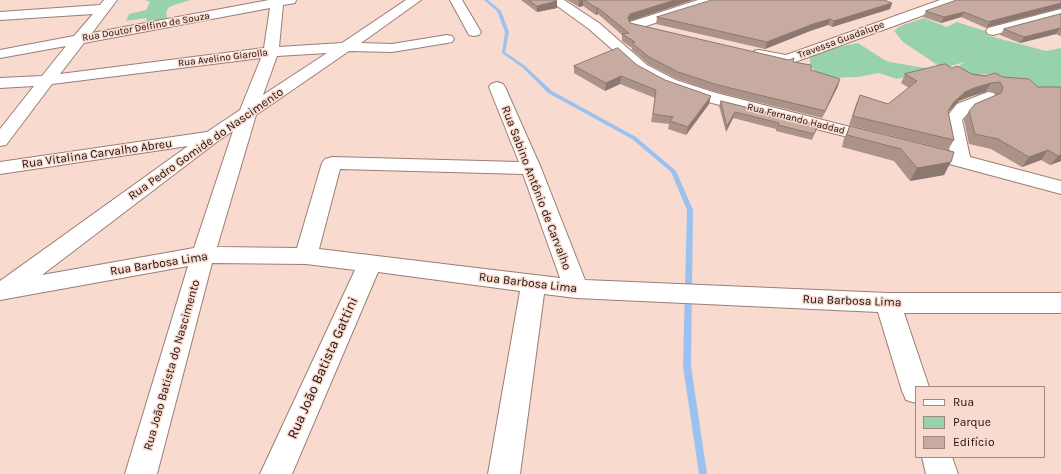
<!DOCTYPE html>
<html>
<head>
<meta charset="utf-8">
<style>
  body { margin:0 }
  #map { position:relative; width:1061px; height:474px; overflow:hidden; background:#f9dacf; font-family:Karla,sans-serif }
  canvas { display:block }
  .legend { position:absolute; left:915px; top:386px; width:130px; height:72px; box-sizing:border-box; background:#f9dacf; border:1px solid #a08981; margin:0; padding:5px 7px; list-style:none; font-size:12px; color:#1a100d }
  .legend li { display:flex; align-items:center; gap:8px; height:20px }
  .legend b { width:20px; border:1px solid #a08981 }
</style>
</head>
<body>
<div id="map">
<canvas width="1061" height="474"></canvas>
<ul class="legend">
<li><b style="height:5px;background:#fff"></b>Rua</li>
<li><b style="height:11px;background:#98d2ac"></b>Parque</li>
<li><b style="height:11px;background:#c8aba0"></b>Edifício</li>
</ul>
</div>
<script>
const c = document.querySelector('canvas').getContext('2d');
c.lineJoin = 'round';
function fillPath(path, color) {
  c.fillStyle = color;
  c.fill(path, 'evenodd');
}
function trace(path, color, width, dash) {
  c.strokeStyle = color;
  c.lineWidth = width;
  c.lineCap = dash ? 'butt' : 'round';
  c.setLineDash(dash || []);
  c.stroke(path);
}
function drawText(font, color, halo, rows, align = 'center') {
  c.font = font + ' Karla,sans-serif';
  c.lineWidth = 3;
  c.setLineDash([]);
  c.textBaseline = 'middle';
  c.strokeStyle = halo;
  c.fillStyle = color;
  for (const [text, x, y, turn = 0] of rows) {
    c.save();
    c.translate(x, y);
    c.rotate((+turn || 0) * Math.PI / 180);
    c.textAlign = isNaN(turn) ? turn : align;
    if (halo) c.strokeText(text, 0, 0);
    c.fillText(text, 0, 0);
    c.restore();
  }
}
const green = new Path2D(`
  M145,0H190L169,7L166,12L168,22L145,26L147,18L126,21L129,14L146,10L150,2Z
  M924,18L947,27L957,22L991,33L986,35L1046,51L1061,48V91L1003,85L989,74L974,75L953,71L964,62L951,66H939L903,42L894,31L900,26Z
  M858,43L883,59L890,62L925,68L945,74L909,76L897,79L879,73L858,77L823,78L810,66V55L823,50Z`);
const stream = new Path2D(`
  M484,0H488L501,11L509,32L505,52L525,66L552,91L636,137L676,171L693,210L691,366L707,474H699L683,366L687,210L671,172L632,139L548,93L523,68L502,53L505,32L497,11Z`);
const minor = new Path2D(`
  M104,0H117L92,33L269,0H296L295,3L283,5L279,47L342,43L406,0H421L361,43L392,44L447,35L452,36L454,39L452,42L447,43L392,52L349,51L256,115L217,247L297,248L322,163L325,159L332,157L519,162L489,87L491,84L497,82L503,84L505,87L541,168L585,280L888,293H1061V313H904L929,387H916V403L906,400L902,391L878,312L576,298L544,294L520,474H488L520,291L378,272L292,474H260L355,270L306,264L212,263L157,474H125L188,266L0,300V281L188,146L0,174V162L207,132L240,110L261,58L52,84L6,145L0,146V129L34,86L0,88V78L42,76L66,46L0,58V50L74,36L93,14L0,20V12L100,5ZM270,8L264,48L60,74L84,43ZM327,53L263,95L277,56ZM233,131L194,248L42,275L218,141ZM340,169L523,174L560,278L319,249Z
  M450,0H462L481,32L479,35L474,36L469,35Z
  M549,0H564L599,23L647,65L676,80L716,93L882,135L885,139L882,143L876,144L704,101L664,86L637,71L589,29Z
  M698,0H717L716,3L640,28L635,29L630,28L628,25L630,22Z
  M940,0H958L957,3L792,63C781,66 765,60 754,57L752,54L754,51L759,50L786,55Z
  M1061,9V17L993,35L988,34L986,31L988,28Z
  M988,92L994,93L996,97L994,101L969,112L962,120L970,157L1061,181V194L916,155L914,151L916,147L923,145L950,152L944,120L957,104Z
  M922,457H952L958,474H926Z`);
const wall = new Path2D(`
  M521,0H555L557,1V8L537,12Z
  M567,0H693L629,21L630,23L793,62L811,70L838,86L822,118L716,92L677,79L648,64L632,50V48L622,41V35L598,14L596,15L583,6L579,7Z
  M1061,0L988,27L986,28L961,17L941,23L923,17L926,11Z
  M892,3L890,9L832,27L828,25L810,31L765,49L656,24L657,17Z
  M1061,14V36H1060L1056,34L1020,43L1000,35L1004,29Z
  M637,65L709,104L686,135L668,129L669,124L651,122L655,98L620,84L605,91L574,73V66Z
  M952,68L972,74L1003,77L1038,87H1061V161L1050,165L1041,160L1022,167L991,149L969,144L964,120L969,111L996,95L994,92H985L969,97L959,101L948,112L954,140L948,150L849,125L856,104L860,95L888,104L909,88L901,83L905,74Z
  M721,101L818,125L812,140L776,131V129L733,118L726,132L719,106Z
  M850,126L954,152L944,175L910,181L894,161L842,147L844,138Z`);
const shadedWall = new Path2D(`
  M579,0H583V6L579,7Z
  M675,0H693L630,21L627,24L628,18L630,14Z
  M557,1V8L537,12V6Z
  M892,3L890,9L832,27L834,21Z
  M1061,3V8L988,27L986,28L991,21Z
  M597,8H598V14L596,15Z
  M964,12L961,17L941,23L944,17Z
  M830,19L828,25L810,31L765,49L767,42L813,24Z
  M1060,28L1056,34L1020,43L1024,37Z
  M621,76L620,84L605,91L606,83Z
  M840,79L838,86L822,118L825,111Z
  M991,83L985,92L969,97L959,101L949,111L943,120L954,102L965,92L974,88Z
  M711,96L709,104L686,135L688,127Z
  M735,112L733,118L726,132L727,126Z
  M1048,150L1041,160L1022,167L1029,157Z
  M1061,155V161L1050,165L1058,156Z
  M951,162L944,175L910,181L917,168Z`);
const building = new Path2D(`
  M529,0H555L557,1L537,6Z
  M584,0H675L630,14L628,18L630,23L789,60L794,58L793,62L811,65V70L840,79L825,111L718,85L678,72L649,57L632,43L635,42L622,34L629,33L598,8H597Z
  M712,0H884L892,3L834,21L830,19L813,24L767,42L657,17Z
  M957,0H1061V3L991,21L989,22L964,12L944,17L926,11Z
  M1061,14V29L1060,28L1024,37L1004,29Z
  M618,48L637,65L665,80L711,96L688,127L670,121L673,117L653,114L656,90L621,76L606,83L574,66Z
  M945,64L952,68L957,66L972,74L985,76L995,73L1003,77L1029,79L1038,87H1061V155L1058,156L1048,150L1029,157L998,139L975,134L969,111L975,104L1001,93L1003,87L1000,82L991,83L974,88L965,92L954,102L948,111L954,140L853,116L860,95L888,104L917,81L905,74Z
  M721,101L818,125L814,134L778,125L779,123L735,112L727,126Z
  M850,126L954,152L951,162L917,168L901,149L847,135Z`);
const farStreetnames = [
  ["Rua Doutor Delfino de Souza",146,27,-10],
  ["Travessa Guadalupe",841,40,-20],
  ["Rua Avelino Giarolla",223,58,-7],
  ["Rua Fernando Haddad",796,119,14]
];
const streetNames = [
  ["Rua Pedro Gomide do Nascimento",206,144,-35],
  ["Rua Vitalina Carvalho Abreu",97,154,-8],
  ["Rua Sabino Antônio de Carvalho",536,188,69],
  ["Rua Barbosa Lima",159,264,-9],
  ["Rua Barbosa Lima",528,283,7],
  ["Rua Barbosa Lima",852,301,2],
  ["Rua João Batista do Nascimento",172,365,-74]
];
const nearStreetnames = [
  ["Rua João Batista Gattini",323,368,-66]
];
fillPath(green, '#98d2ac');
fillPath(stream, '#9ac2f0');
trace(minor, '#9a7e75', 2);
fillPath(minor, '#fff');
fillPath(wall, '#ac938a');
fillPath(shadedWall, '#8c7870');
fillPath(building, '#c8aba0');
trace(building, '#8c7870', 1);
drawText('10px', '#1a100d', '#f9dacf', farStreetnames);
drawText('12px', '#1a100d', '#f9dacf', streetNames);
drawText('14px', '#1a100d', '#f9dacf', nearStreetnames);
</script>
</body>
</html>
